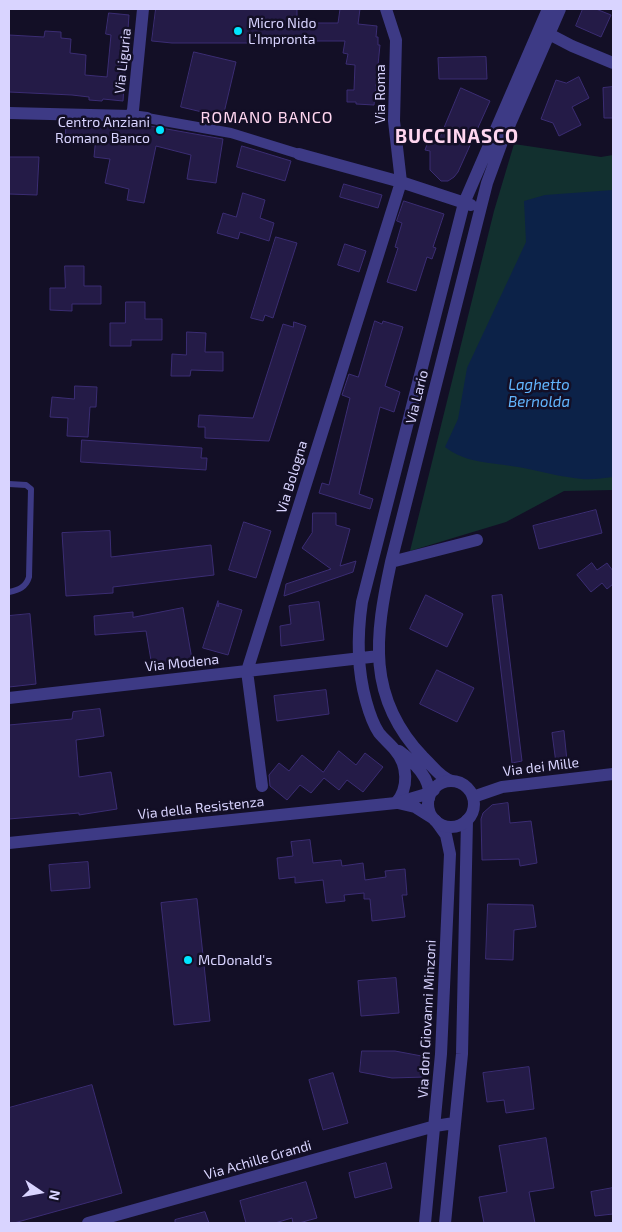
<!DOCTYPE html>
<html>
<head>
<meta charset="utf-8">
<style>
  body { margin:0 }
  #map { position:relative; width:622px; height:1232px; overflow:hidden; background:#130f26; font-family:"Exo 2",sans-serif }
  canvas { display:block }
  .frame { position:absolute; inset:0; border:10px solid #d9d4ff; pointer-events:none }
  .north { position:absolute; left:15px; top:1167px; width:50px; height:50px; -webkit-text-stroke:4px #130f26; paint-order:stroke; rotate:102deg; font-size:14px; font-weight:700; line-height:20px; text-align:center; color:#d9d4ff }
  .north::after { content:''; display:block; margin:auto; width:18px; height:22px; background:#d9d4ff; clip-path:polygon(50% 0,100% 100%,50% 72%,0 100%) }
</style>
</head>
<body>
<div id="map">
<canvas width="622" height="1232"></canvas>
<div class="frame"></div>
<div class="north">N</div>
</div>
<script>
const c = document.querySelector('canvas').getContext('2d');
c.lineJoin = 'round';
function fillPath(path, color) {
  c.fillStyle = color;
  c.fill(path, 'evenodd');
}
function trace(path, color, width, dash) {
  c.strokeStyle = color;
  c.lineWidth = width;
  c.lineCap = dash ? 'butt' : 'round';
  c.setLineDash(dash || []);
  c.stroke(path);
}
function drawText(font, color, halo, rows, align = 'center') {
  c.font = font + ' "Exo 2",sans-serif';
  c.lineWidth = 5;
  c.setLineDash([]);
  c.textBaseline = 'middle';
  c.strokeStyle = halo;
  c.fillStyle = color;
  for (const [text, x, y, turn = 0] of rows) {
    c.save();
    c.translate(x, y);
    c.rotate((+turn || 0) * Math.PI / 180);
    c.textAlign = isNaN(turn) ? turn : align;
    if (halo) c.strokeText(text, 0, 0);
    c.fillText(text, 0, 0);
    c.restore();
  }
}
const green = new Path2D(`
  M514,144L601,157L613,155V490L564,491L506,522L410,551L494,211Z`);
const water = new Path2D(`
  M613,190V477C603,478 592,480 582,479C560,477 540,471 518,467C491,462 467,464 445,447L458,419L467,368L526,242L524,201L545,195Z`);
const building = new Path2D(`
  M156,9H297V23H338L340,9H360L358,24L377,26L376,37H378V45H380L374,105L356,104V102H347V90H354L355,65L346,64L348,54L343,53L345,41H274V43H172L152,41Z
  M583,9H596L611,15L601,37L576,26Z
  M109,13L129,15L123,101L103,99L102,101L89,100V97L72,95L9,92V35L44,37L45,31L61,32V38L71,39L70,53L86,55L85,75L107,77L111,35L106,34Z
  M194,52L236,62L223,117L181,107Z
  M486,57L487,79H439L438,58Z
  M579,77L589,98L572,107L581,125L559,136L553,123L541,119L556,80L566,83Z
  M613,87V118H604L603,88Z
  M461,88L490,101L458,172L454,177L448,181H441L430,170V151L425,150L429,139L438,141Z
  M66,123L150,126L223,139L216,183L187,179L191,155L156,146L144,203L127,200L129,189L105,183L110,159L94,157L96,136L66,135Z
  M242,146L291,161L285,181L237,167Z
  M9,157H39L37,195L9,194Z
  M344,184L382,195L378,208L340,197Z
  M243,193L265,200L260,218L274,223L269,241L240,232L238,239L217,233L223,213L236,217Z
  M404,201L444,214L433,247L436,248L432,259L427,257L416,291L387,282L398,248L395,247L402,223L397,221Z
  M276,237L297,243L273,318L265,315L263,321L251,318Z
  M345,244L366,251L359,272L338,265Z
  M65,266H84V286H101V304H72V311L50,310V288H65Z
  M126,302H145V319H162V340H131V346H110V323H125Z
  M375,321L382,324L383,321L403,327L385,386L400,392L394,412L380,407L359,494L373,499L370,509L319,493L322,483L329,485L350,398L342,395L349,374L358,377Z
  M294,322L306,326L269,441L205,438V427H198L199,415L253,418L283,324L293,327Z
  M187,332L206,333L205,352H223V371L191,370L190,376H171L172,354L186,355Z
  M75,386L97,387L96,407H90L88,437L67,436L68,418L50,417L52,397L74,399Z
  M82,440L202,448L201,458H207L206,470L81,462Z
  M596,510L602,533L539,549L533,526Z
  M313,513H336V525L350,529L340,566L356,561L353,572L284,596L286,584L331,569L302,548L312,533Z
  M244,522L271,531L256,578L229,570Z
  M110,531L111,557L211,545L214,575L113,587V593L66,596L62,533Z
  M592,563L597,570L607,563L613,571V584L607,589L602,583L591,592L577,575Z
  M426,595L463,614L447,647L410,629Z
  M502,595L522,761L512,763L492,596Z
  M218,601V607L219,603L242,610L228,655L203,648Z
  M319,602L324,640L281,646L280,626L291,624L289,606Z
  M183,608L193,665L153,672L146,631L95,635L94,616L133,612V617Z
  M30,614L36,684L9,687V616Z
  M437,670L474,688L457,722L420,704Z
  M326,690L329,714L277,721L274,696Z
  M100,709L104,736L76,740L79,777L111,772L117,809L79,815V813L9,819V725L72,719L73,712Z
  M564,731L567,761L556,763L552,733Z
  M339,751L356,765L365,753L383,767L363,792L347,780L339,790L324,778L311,793L300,785L287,800L270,786L269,775L279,763L289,771L302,755L323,772Z
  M508,803L510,823L531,821L537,863L520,866L519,859L482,860L481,819L483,813L492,805Z
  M310,840L313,863L341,860L342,866L363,863L365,880L386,877L385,871L405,869L407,895H402L405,917L372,921L370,899H364V893L344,895L345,901L326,903L323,880L295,883V877L279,879L277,858L293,856L291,842Z
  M88,862L90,888L51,891L49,865Z
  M197,899L210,1021L174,1025L161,903Z
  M488,904L533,905L536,927L514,930L513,960L486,959Z
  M396,978L399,1013L361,1016L358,981Z
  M362,1051H395L427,1057L425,1077L392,1078L360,1072Z
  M529,1067L534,1109L506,1113L504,1100L487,1102L483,1073Z
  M333,1073L348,1123L323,1130L309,1080Z
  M92,1085L122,1193L14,1223H9V1108Z
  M546,1138L554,1188L529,1192L535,1223H484L479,1197L507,1192L499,1146Z
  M386,1163L392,1188L355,1198L349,1173Z
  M306,1182L317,1218L299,1223H293L292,1218L275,1223H246L240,1201Z
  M613,1188V1214L595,1216L591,1192Z
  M205,1212L209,1223H175V1220Z`);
const service = new Path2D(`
  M9,484L26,485L31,489L29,577C26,587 19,590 9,592`);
const pedestrian = new Path2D(`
  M147,118L231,133L299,154`);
const minor = new Path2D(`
  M549,34L572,46L613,63
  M9,113L131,116L147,118
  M131,116L133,110L143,9
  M299,154L401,182L471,205
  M391,562L477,540
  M9,698L379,656
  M399,751C413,761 432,779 429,798
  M452,781C440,778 432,765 423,757C366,697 375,636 391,562L487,183L502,142L560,9
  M262,786L247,671L401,182L394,121L396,40L386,9
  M396,803C409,788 408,765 395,750C390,744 384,739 379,733C373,724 369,712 366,701C357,669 357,636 362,602L464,203L548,9
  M88,1223L435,1126L454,1123
  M425,1223L441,1054L450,854L446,835L436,821
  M445,1223L462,1054L467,820`);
const tertiary = new Path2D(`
  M428 804a23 23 0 1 1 46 0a23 23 0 1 1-46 0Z
  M473,797L502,787L613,774
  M398,803L415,807L434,819
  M9,843L396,803L430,793L434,790`);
const markers = [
  [238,31,5,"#00e5ff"],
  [160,130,5,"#00e5ff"],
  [188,960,5,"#00e5ff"]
];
const poiNames = [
  ["Micro Nido",248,23],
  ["L'Impronta",248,39],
  ["Centro Anziani",150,122,"right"],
  ["Romano Banco",150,138,"right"],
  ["McDonald's",198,960]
];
const streetNames = [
  ["Via Liguria",123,61,-84],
  ["Via Roma",380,94,-90],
  ["Via Lario",417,397,-76],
  ["Via Bologna",292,477,-73],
  ["Via Modena",182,663,-6],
  ["Via dei Mille",541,767,-7],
  ["Via della Resistenza",201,808,-6],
  ["Via don Giovanni Minzoni",427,1019,-87],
  ["Via Achille Grandi",258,1160,-16]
];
const waterNames = [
  ["Laghetto",539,385],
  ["Bernolda",539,402]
];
const quarterNames = [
  ["ROMANO BANCO",267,118]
];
const districtNames = [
  ["BUCCINASCO",457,137]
];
fillPath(green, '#12302f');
fillPath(water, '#0c2248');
fillPath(building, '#241b47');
trace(building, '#3b2d73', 1);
trace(service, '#3d3a85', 6);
trace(pedestrian, '#3d3a85', 10);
trace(minor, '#3d3a85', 12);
trace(tertiary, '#3d3a85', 12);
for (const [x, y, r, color] of markers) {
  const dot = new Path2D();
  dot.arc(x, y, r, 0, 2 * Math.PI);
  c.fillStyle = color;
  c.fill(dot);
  trace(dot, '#130f26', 2);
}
drawText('14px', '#d9d4ff', '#130f26', poiNames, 'left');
drawText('14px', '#d9d4ff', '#130f26', streetNames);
drawText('italic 15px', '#62b6ff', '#130f26', waterNames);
c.letterSpacing = '1px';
drawText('16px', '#ffd6f0', '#130f26', quarterNames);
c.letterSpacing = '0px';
c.letterSpacing = '1px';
drawText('bold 19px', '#ffd6f0', '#130f26', districtNames);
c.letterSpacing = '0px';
</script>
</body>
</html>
